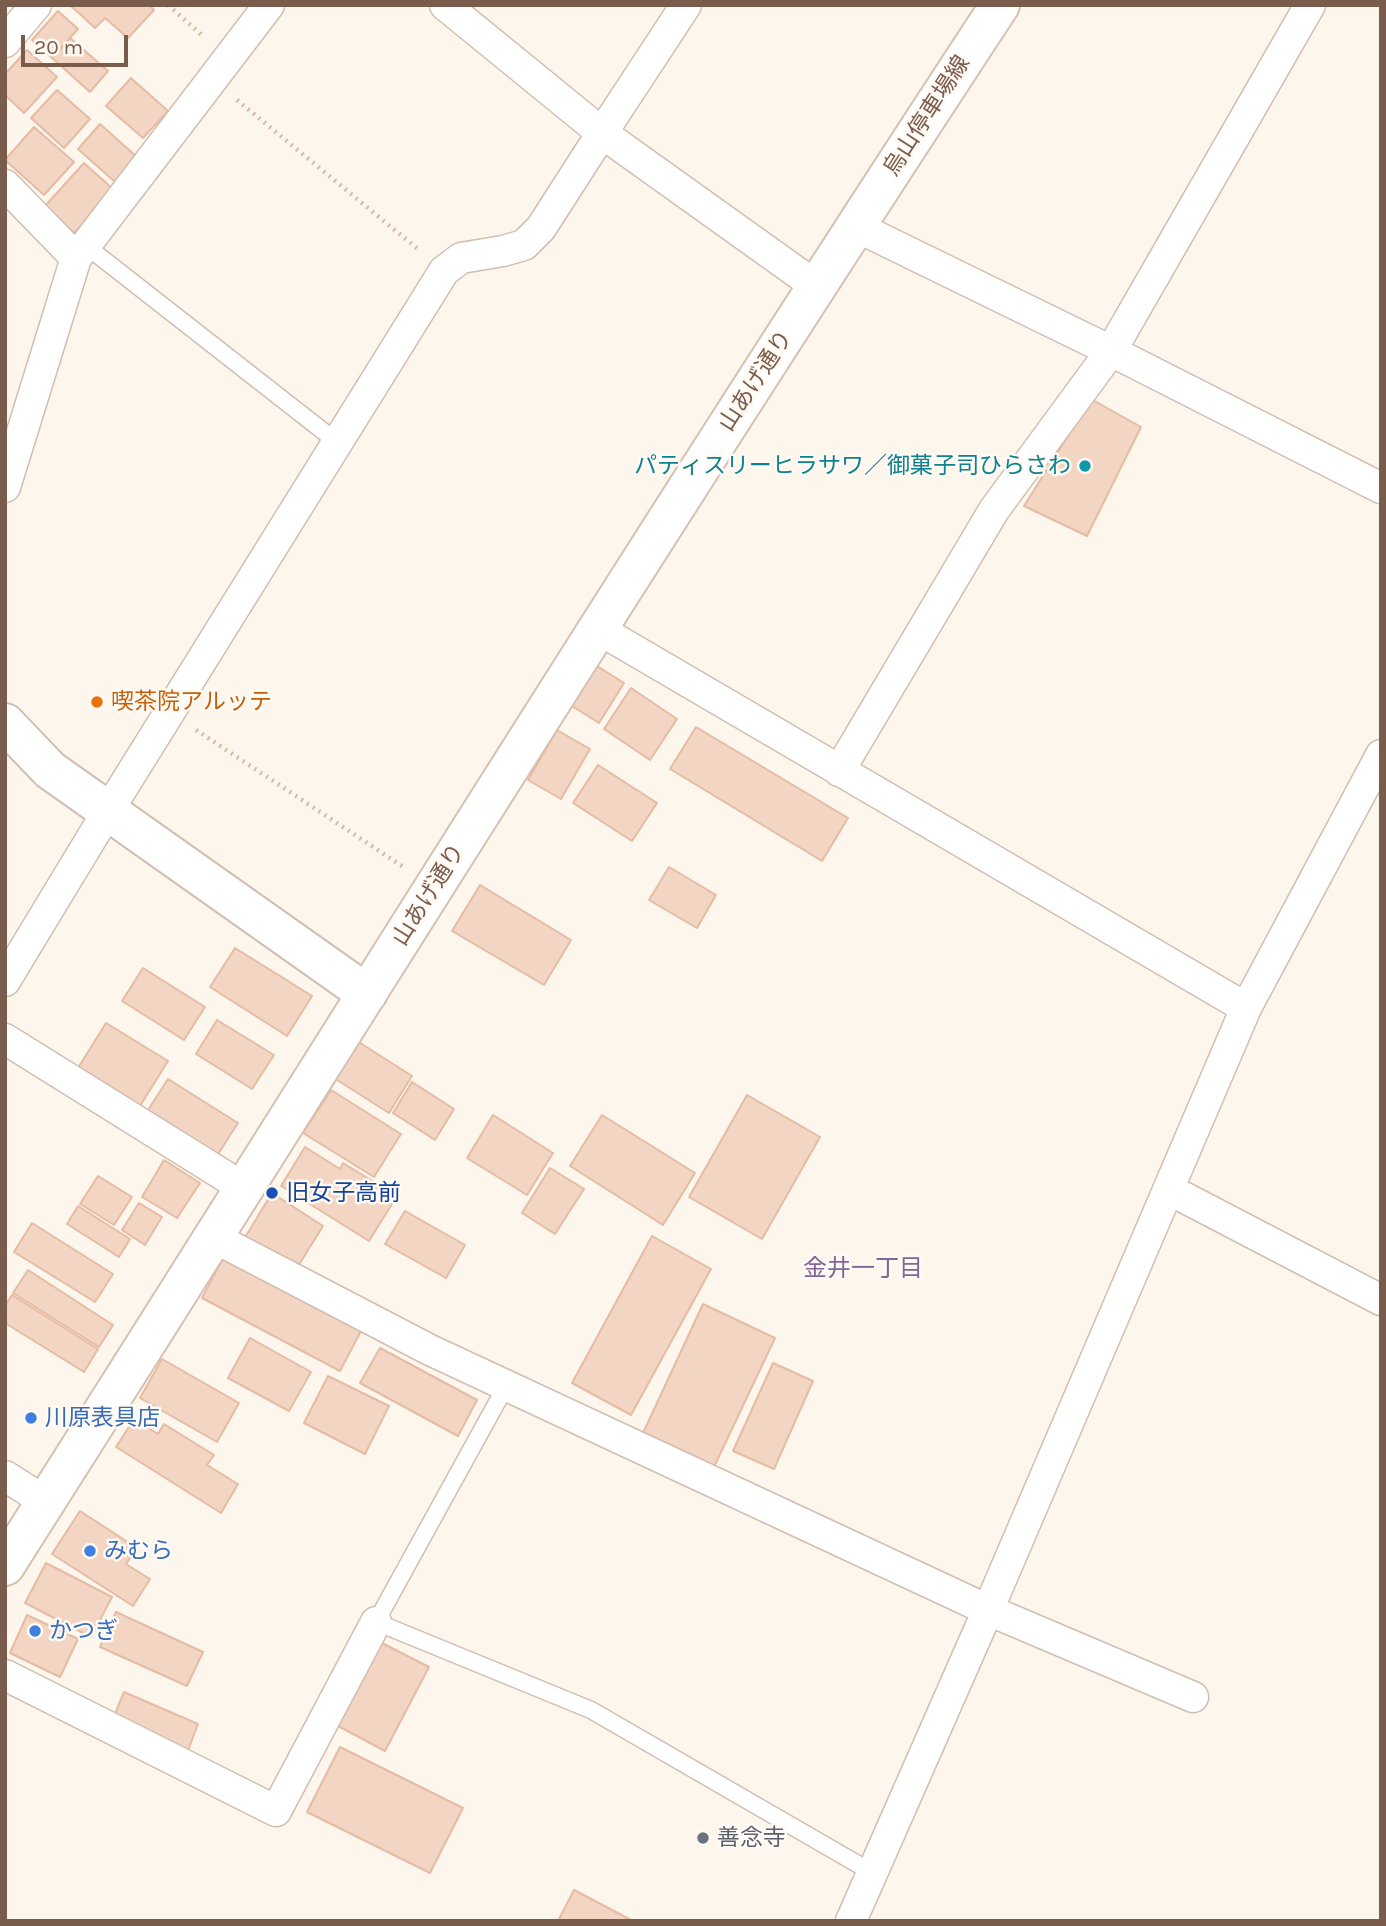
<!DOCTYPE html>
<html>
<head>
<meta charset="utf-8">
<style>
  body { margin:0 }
  #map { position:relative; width:1386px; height:1926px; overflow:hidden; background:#fdf6ec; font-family:Karla,sans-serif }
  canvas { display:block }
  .frame { position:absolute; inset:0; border:7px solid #7a5c4d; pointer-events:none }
  .scale { position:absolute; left:21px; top:35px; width:107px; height:32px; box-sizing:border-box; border:4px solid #7a5c4d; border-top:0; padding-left:9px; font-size:21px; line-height:24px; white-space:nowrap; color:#7a5c4d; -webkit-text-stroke:5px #fffaf3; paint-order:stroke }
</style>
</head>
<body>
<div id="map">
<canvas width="1386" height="1926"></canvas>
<div class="frame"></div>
<div class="scale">20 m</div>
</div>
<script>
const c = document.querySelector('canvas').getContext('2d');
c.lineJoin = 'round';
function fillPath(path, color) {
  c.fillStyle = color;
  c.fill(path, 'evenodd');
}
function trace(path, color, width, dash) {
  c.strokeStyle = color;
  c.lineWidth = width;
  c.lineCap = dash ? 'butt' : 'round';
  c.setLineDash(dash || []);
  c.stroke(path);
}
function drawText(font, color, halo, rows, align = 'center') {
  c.font = font + ' Karla,"Noto Sans JP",sans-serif';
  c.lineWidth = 5;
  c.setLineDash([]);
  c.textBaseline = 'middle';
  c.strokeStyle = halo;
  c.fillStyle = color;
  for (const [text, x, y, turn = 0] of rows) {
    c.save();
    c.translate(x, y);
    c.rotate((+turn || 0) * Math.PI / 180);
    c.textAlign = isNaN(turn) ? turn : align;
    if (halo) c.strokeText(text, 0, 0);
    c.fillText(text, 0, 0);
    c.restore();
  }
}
const building = new Path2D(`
  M70,5H149L154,10L128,38L105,18L95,28Z
  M58,11L78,29L52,58L32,40Z
  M70,38L108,71L90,92L52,58Z
  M27,50L57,77L24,113L5,95V74Z
  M131,78L168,111L143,138L106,106Z
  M57,90L90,119L64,148L31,118Z
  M100,124L138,158L115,182L78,149Z
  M34,127L74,162L44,195L5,160Z
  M84,163L114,190L74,233L45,206Z
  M1091,399L1141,427L1087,536L1024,506Z
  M597,666L624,683L599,723L572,706Z
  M631,688L677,719L650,760L604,729Z
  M696,727L848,818L822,861L670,769Z
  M557,730L590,749L561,799L528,780Z
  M598,765L657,803L632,841L573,803Z
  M669,867L716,895L697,928L649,900Z
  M480,885L571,940L544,985L452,931Z
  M235,948L312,996L287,1036L210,987Z
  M143,968L205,1007L184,1040L122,1001Z
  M217,1020L274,1055L252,1089L196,1054Z
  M106,1023L168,1061L140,1106L78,1068Z
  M357,1041L412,1076L389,1113L334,1078Z
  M168,1079L238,1123L213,1162L143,1118Z
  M412,1082L454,1109L435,1140L393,1113Z
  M331,1090L401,1134L374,1177L303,1133Z
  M747,1095L820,1137L762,1239L689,1197Z
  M493,1115L553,1153L527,1195L467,1158Z
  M602,1115L695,1173L663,1225L570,1166Z
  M305,1147L340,1169L343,1163L397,1196L369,1241L281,1186Z
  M164,1160L200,1183L177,1218L142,1197Z
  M550,1168L584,1189L555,1234L522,1213Z
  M98,1176L132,1197L114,1225L80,1204Z
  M272,1193L323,1226L295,1271L244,1239Z
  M139,1203L162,1217L145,1245L122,1230Z
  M78,1206L130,1239L119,1257L67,1224Z
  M405,1211L465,1245L446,1278L385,1244Z
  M32,1223L113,1274L95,1302L14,1252Z
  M652,1236L711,1269L631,1415L572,1383Z
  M223,1258L361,1331L340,1371L202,1298Z
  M28,1270L113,1325L99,1347L13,1293Z
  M12,1295L98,1349L84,1372L5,1323V1306Z
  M703,1304L775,1338L714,1467L643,1433Z
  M250,1338L311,1372L289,1411L228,1378Z
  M380,1348L477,1400L458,1436L360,1383Z
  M162,1359L239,1403L217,1442L140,1398Z
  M773,1363L813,1381L774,1469L733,1451Z
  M328,1376L389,1406L365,1454L304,1423Z
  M134,1419L158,1434L164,1424L214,1455L207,1465L238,1484L221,1513L116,1447Z
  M80,1511L137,1548L126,1564L150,1579L133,1606L52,1554Z
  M46,1563L112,1597L91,1637L25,1603Z
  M116,1612L203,1652L187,1686L100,1647Z
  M27,1615L78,1639L60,1677L10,1653Z
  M382,1643L429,1667L385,1751L338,1726Z
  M124,1692L198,1724L187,1753L112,1721Z
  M340,1747L463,1808L430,1873L307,1812Z
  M574,1890L633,1921H558Z`);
const path = new Path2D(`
  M168,5L204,37
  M237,100L419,250
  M196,730L405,868`);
const service = new Path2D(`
  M85,245L337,442
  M506,1386L376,1622L591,1710L873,1873`);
const minor = new Path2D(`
  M686,5L602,133L816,286
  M5,42L36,5
  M5,185L76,258
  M855,226L1111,351L1381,488
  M5,487L76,258L269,5
  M598,629L1246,1008
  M839,771L994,510L1111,351L1310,5
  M5,981L108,811L444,271L461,258L503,251L524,245L541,228L602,133L445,5
  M5,1039L244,1188
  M1170,1190L1381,1300
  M213,1237L430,1350L988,1610L1246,1008L1381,755
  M5,1476L46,1502
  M5,1675L276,1811L376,1622
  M851,1921L988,1610L1193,1697`);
const tertiary = new Path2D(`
  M5,723L50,770L367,994`);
const secondary = new Path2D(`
  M5,1566C336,1045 661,521 1000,5`);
const markers = [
  [1085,466,7,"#0f9aa8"],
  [97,702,7,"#e8710a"],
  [272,1193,7,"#1a4fb4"],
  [31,1418,7,"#3f7fe0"],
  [90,1551,7,"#3f7fe0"],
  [35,1631,7,"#3f7fe0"],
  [703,1838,7,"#6b7280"]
];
const streetNames = [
  ["烏山停車場線",927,116,-57],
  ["山あげ通り",756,381,-57],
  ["山あげ通り",429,895,-58]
];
const cultureNames = [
  ["パティスリーヒラサワ／御菓子司ひらさわ",1071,466]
];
const foodNames = [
  ["喫茶院アルッテ",111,702]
];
const transitNames = [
  ["旧女子高前",286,1193]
];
const shopNames = [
  ["川原表具店",45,1418],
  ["みむら",104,1551],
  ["かつぎ",49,1631]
];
const worshipNames = [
  ["善念寺",717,1838]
];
const neighbourhoodNames = [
  ["金井一丁目",863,1269]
];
fillPath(building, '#f3d5c3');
trace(building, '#e6bba3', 2);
trace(service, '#d1beb0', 19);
trace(minor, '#d1beb0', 33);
trace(tertiary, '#d1beb0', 42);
trace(secondary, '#d6c0b0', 42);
trace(path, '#d9b8a5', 4.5, [2, 5]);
trace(service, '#fff', 16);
trace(minor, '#fff', 30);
trace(tertiary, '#fff', 38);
trace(secondary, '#fff', 38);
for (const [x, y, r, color] of markers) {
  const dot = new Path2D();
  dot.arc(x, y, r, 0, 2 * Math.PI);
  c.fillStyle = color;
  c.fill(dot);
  trace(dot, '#fffaf3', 2.5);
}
drawText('23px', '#7a5c4d', '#fffaf3', streetNames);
drawText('23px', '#0d838f', '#fffaf3', cultureNames, 'right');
drawText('23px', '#c56008', '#fffaf3', foodNames, 'left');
drawText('23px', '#164399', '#fffaf3', transitNames, 'left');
drawText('23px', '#366cbe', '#fffaf3', shopNames, 'left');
drawText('23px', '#5b616d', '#fffaf3', worshipNames, 'left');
drawText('24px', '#846695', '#fffaf3', neighbourhoodNames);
</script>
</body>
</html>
